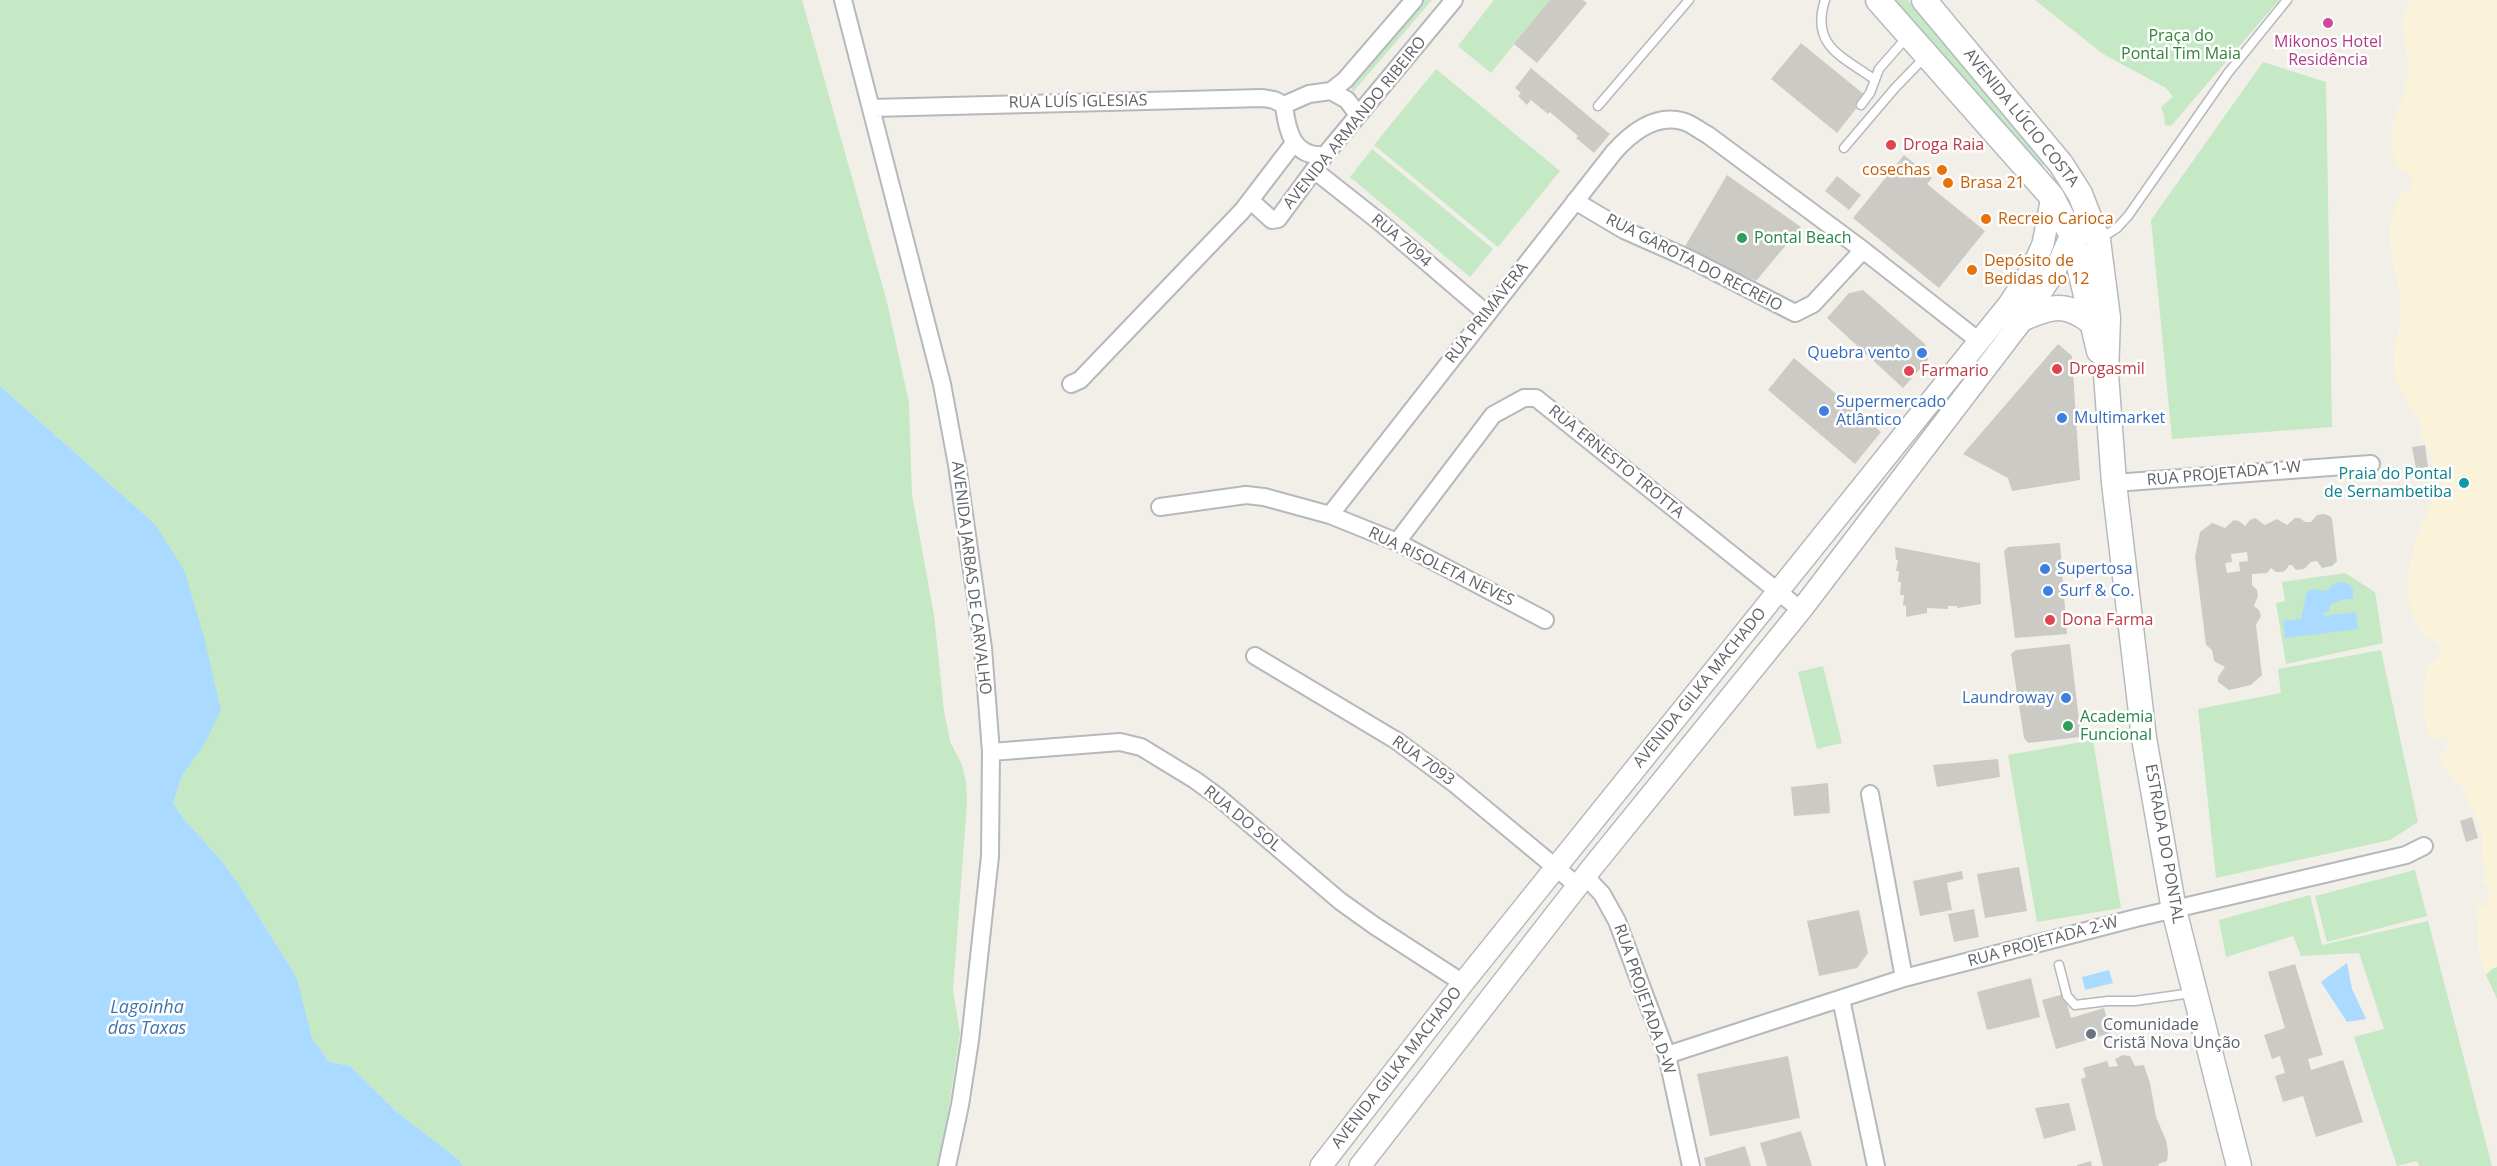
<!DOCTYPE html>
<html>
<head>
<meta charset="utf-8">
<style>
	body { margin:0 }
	canvas { display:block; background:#f1efe8 }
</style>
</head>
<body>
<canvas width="2497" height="1166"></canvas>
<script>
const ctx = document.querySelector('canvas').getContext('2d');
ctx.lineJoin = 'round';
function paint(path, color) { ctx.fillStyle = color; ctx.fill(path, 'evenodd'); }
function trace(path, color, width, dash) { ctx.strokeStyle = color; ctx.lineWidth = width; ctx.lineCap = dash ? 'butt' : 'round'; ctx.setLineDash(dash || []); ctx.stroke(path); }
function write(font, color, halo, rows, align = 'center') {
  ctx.font = font + ' "Open Sans",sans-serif'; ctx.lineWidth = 5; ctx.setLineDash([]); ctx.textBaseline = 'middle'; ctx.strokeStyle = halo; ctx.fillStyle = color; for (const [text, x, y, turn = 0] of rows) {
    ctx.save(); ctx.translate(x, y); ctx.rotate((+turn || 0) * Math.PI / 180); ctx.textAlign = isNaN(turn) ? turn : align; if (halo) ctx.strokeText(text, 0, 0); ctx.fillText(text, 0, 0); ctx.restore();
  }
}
paint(new Path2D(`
	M0,0h802l85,302 22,101 3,92 22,120 10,96 6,30 12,24 4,17 1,21 -14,187 7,44 -20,132h-477l-4,-6 -62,-48 -47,-46 -21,-4 -17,-24 -15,-60 -59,-95 -17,-23 -38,-42 -10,-15 9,-27 22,-31 -49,-221 -155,-138z
	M1417,0h15l-79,92 -5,-10z
	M1494,0h56l-59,73 -33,-27z
	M1892,0h16l137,165 -8,1z
	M2035,0h244l-108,126 -6,-1 -1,-10 -3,-8 12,-10 -7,-9 -63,-34z
	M2263,62l63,20 6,345 -160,12 -21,-219z
	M1436,69l124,102 -62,76 -124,-102z
	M1372,149l121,100 -23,28 -120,-100z
	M2345,573l30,19 8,51 -97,21 -10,-61 9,-2 -3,-19z
	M2381,650l37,172 -28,18 -174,38 -18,-169 83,-16 -3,-24z
	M1823,666l19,77 -25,6 -19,-77z
	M2093,740l28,168 -84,14 -29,-167z
	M2415,870l12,46 -100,26 -12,-46z
	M2310,895l12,50 106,-24 64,245h-73l-2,-5 -20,5 -43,-129 30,-8 -25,-76 -58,3 -8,-20 -67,21 -7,-37z
	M2494,967h3v32l-11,-24z`), '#c5e8c5');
paint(new Path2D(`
	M2410,0h87v967l-6,2 -5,6 -8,-28 -1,-37 1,-6 10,3 1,-21 -7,-1 6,-21 -6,-2c3,-25 -1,-44 -18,-64l4,-4 -21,-23 -9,-16 8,-3 2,-13 -5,-3 -12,4c-10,-26 -8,-49 -4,-75 10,-6 14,-9 12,-21 -5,-4 -12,-5 -15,-9 -34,-46 -7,-99 13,-144l-6,-2 1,-31 -12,-27 4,-4c-13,-17 -25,-35 -30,-57 -3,-19 6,-36 7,-55 0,-49 -24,-72 -1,-121h3l8,-4c2,-9 3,-13 -4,-19l-7,1c-4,-10 -9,-21 -9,-31 -1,-22 14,-41 17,-63 3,-28 -14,-52 2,-78z`), '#fbf3d9');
paint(new Path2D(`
	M0,386l155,138 29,46 20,67 17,73 -17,35 -22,31 -9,27 10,15 38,42 17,23 59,95 15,60 17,24 21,4 47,46 62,48 4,6h-463z
	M2341,582l6,1 6,6v10h-10l-13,6 -1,6 -5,1v4l32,-4 2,17 -73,9 -2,-17 18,-2 6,-27 6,-3c10,2 13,5 20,-5z
	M2347,963l5,26 14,30 -19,3 -26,-40z
	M2109,970l4,13 -28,7 -3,-13z`), '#aadaff');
paint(new Path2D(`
	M1550,0h33l4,3 -50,60 -23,-19z
	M1801,43l65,53 -29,37 -66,-54z
	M1531,68l79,66 -16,19 -18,-15 2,-2 -28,-24 -2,2 -17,-14 -4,5 -9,-9 3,-3 -6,-5z
	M1904,155l28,23 -5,6 58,47 -46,57 -86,-70z
	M1727,175l74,52 -45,54 -72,-33z
	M1837,176l24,19 -12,15 -24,-19z
	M1863,290l62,54 3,16 -25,28 -76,-70 22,-25z
	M2058,344l14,12 8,124 -68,11 -4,-13 -45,-24z
	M1794,358l87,74 -26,32 -87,-74z
	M2425,445l3,22 -12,2 -4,-22z
	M2324,514l6,2 2,3 5,42 -5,5 -10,2 -5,-7 -6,1 -7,7 -8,1 -4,-5h-3l-3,5 -4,2h-6l-5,-4 -4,5 -15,1v11l5,5 1,6 -4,10 5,4 2,6 -5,9 6,50 -11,10 -22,5 -11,-8v-5l7,-10 -11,-6 -2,-11 -6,-5 -11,-88 5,-25 12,-9 13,5 9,-8 5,1 6,5 5,-6 5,-2 10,7 12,-6 10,6 8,-7h5l5,4h6l6,-7zM2247,552l1,9 -9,1 1,9 -13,2 -2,-10 7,-1 -1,-8z
	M2060,543l7,91 -52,4 -11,-87 4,-4z
	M1895,547l85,16 1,41 -24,4v-2h-9v3l-21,-1v5l-21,4v-12l-3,1 1,-11h-4l1,-13h-3l1,-11h-3l2,-11h-2z
	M2070,644l11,93 -53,6 -4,-5 -13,-84 5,-4z
	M1998,759l2,18 -63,10 -4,-22z
	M1828,783l2,30 -36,3 -3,-29z
	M2472,817l6,21 -12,4 -6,-21z
	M2019,867l8,44 -42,7 -8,-44z
	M1962,871l1,8 -16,4 5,27 -32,6 -7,-35z
	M1974,909l5,28 -25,5 -6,-28z
	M1859,910l9,43 -11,15 -38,8 -12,-55z
	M2295,964l28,91 -15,4 3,11 32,-10 20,62 -47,15 -13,-41 -20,6 -8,-26 10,-3 -5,-17 -8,3 -8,-24 21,-7 -17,-56z
	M2031,978l9,39 -53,13 -10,-38z
	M2064,994l7,24 33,-10 7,25 -55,16 -14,-49z
	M2123,1055l7,1 5,10 9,-1 6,18 6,34 10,23 2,12 -1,9 -9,3 1,2h-56l-22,-87 5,-2 -3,-9 24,-7 2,6 9,-1 -3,-7z
	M1788,1056l12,62 -90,18 -13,-62z
	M2069,1103l7,27 -32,9 -9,-31z
	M1801,1131l11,35h-45l-7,-23z
	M1745,1146l6,20h-45l-2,-8z
	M2091,1161l1,5h-15v-1z`), '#cccac5');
const service = new Path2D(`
	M1825,0c-15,46 18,57 49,79
	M1861,105l9,-12 9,-24 28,-32
	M1598,106l91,-106
	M1844,148l51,-60 30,-31
	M2101,238l16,-10 11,-12 100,-143 59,-73
	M2059,965l8,31 8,9 33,-4h27l57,-8`);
const minor = new Path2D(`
	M843,0l99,384 15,81 26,183 8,104 -1,104 -20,184 -10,65 -13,61
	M1331,91l16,9 11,15
	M1284,105l25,-11 22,-3 14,-11 69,-80
	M1284,105c3,26 9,53 41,50
	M872,108l391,-10 11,2 10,5
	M1314,170l67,53 105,90
	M1251,201l21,19 6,-1 47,-64 129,-155
	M1575,201l49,29 70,31 101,52 18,-9 50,-54
	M1071,384l9,-4 162,-169 52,-68
	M2114,483l257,-19
	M1160,507l86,-12 18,2 66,18 67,27 148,78
	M1330,515l284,-363c17,-19 41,-38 68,-31 9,2 18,10 26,14l155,115 116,91
	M1397,542l96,-127 31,-17h12l265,212
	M1255,656l142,85 58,43 123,102
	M991,752l129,-10 21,5 54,33 22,16 123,105 35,25 88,57
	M1870,794l34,184
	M1585,876l17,18 15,27 50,134 24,111
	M1841,999l35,167
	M1667,1055l237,-77 232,-60 270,-63 18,-9`);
const tertiary = new Path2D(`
	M1321,1166l142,-183 546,-679 23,-35 11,-25 9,-47
	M1360,1166l230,-296 211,-260 223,-292 31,-47 19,-43`);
const secondary = new Path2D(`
	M1878,0l174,197 20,39 27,115
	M1924,0l137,164 19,30 18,46 10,78 -2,56 8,109 30,255 30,172 65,256
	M2024,318c28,-12 42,-16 67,4`);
trace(service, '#b5b8bc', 11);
trace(minor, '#b5b8bc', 20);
trace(tertiary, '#b5b8bc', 24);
trace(secondary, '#b6babf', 27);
trace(service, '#fff', 8);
trace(minor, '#fff', 16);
trace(tertiary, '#fff', 21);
trace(secondary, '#fff', 24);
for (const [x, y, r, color] of [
	[2328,23,6,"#d1479c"],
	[1891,145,6,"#e0444e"],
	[1942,170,6,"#e8710a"],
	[1948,183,6,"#e8710a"],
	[1986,219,6,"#e8710a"],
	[1742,238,6,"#2e9e5b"],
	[1972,270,6,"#e8710a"],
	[1922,353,6,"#3f7fe0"],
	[2057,369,6,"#e0444e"],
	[1909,371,6,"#e0444e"],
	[1824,411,6,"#3f7fe0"],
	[2062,418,6,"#3f7fe0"],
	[2464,483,6,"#0f9aa8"],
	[2045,569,6,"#3f7fe0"],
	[2048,591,6,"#3f7fe0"],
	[2050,620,6,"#e0444e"],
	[2066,698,6,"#3f7fe0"],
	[2068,726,6,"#2e9e5b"],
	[2091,1034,6,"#6b7280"]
]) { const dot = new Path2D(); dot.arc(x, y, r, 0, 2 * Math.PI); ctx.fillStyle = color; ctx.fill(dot); trace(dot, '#fff', 2); }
write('16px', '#348238', '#fff', [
	["Praça do",2181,36],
	["Pontal Tim Maia",2181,54]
]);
write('16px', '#b23c85', '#fff', [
	["Mikonos Hotel",2328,42],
	["Residência",2328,60]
]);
write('16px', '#5f6368', '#fff', [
	["RUA LUÍS IGLESIAS",1078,102,-1],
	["AVENIDA LÚCIO COSTA",2021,118,51],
	["AVENIDA ARMANDO RIBEIRO",1355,123,-51],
	["RUA 7094",1401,241,40],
	["RUA GAROTA DO RECREIO",1694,263,27],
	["RUA PRIMAVERA",1487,313,-52],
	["RUA ERNESTO TROTTA",1616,462,39],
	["RUA PROJETADA 1-W",2224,474,-5],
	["RUA RISOLETA NEVES",1441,567,26],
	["AVENIDA JARBAS DE CARVALHO",971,578,83],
	["AVENIDA GILKA MACHADO",1700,688,-51],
	["RUA 7093",1423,761,36],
	["RUA DO SOL",1242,819,39],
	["ESTRADA DO PONTAL",2164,844,80],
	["RUA PROJETADA 2-W",2043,942,-15],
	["RUA PROJETADA D-W",1644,999,71],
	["AVENIDA GILKA MACHADO",1397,1068,-52]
]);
write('16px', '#be3a42', '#fff', [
	["Droga Raia",1903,145],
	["Drogasmil",2069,369],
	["Farmario",1921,371],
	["Dona Farma",2062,620]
], 'left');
write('16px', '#c56008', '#fff', [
	["cosechas",1930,170,"right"],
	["Brasa 21",1960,183],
	["Recreio Carioca",1998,219],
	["Depósito de",1984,261],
	["Bedidas do 12",1984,279]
], 'left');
write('16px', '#27864d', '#fff', [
	["Pontal Beach",1754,238],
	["Academia",2080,717],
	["Funcional",2080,735]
], 'left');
write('16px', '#366cbe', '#fff', [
	["Quebra vento",1910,353,"right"],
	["Supermercado",1836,402],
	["Atlântico",1836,420],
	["Multimarket",2074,418],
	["Supertosa",2057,569],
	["Surf & Co.",2060,591],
	["Laundroway",2054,698,"right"]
], 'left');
write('16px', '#0d838f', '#fff', [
	["Praia do Pontal",2452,474],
	["de Sernambetiba",2452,492]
], 'right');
write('16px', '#5b616d', '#fff', [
	["Comunidade",2103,1025],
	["Cristã Nova Unção",2103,1043]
], 'left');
write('italic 18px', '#4174aa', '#fff', [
	["Lagoinha",147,1008],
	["das Taxas",147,1029]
]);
</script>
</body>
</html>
